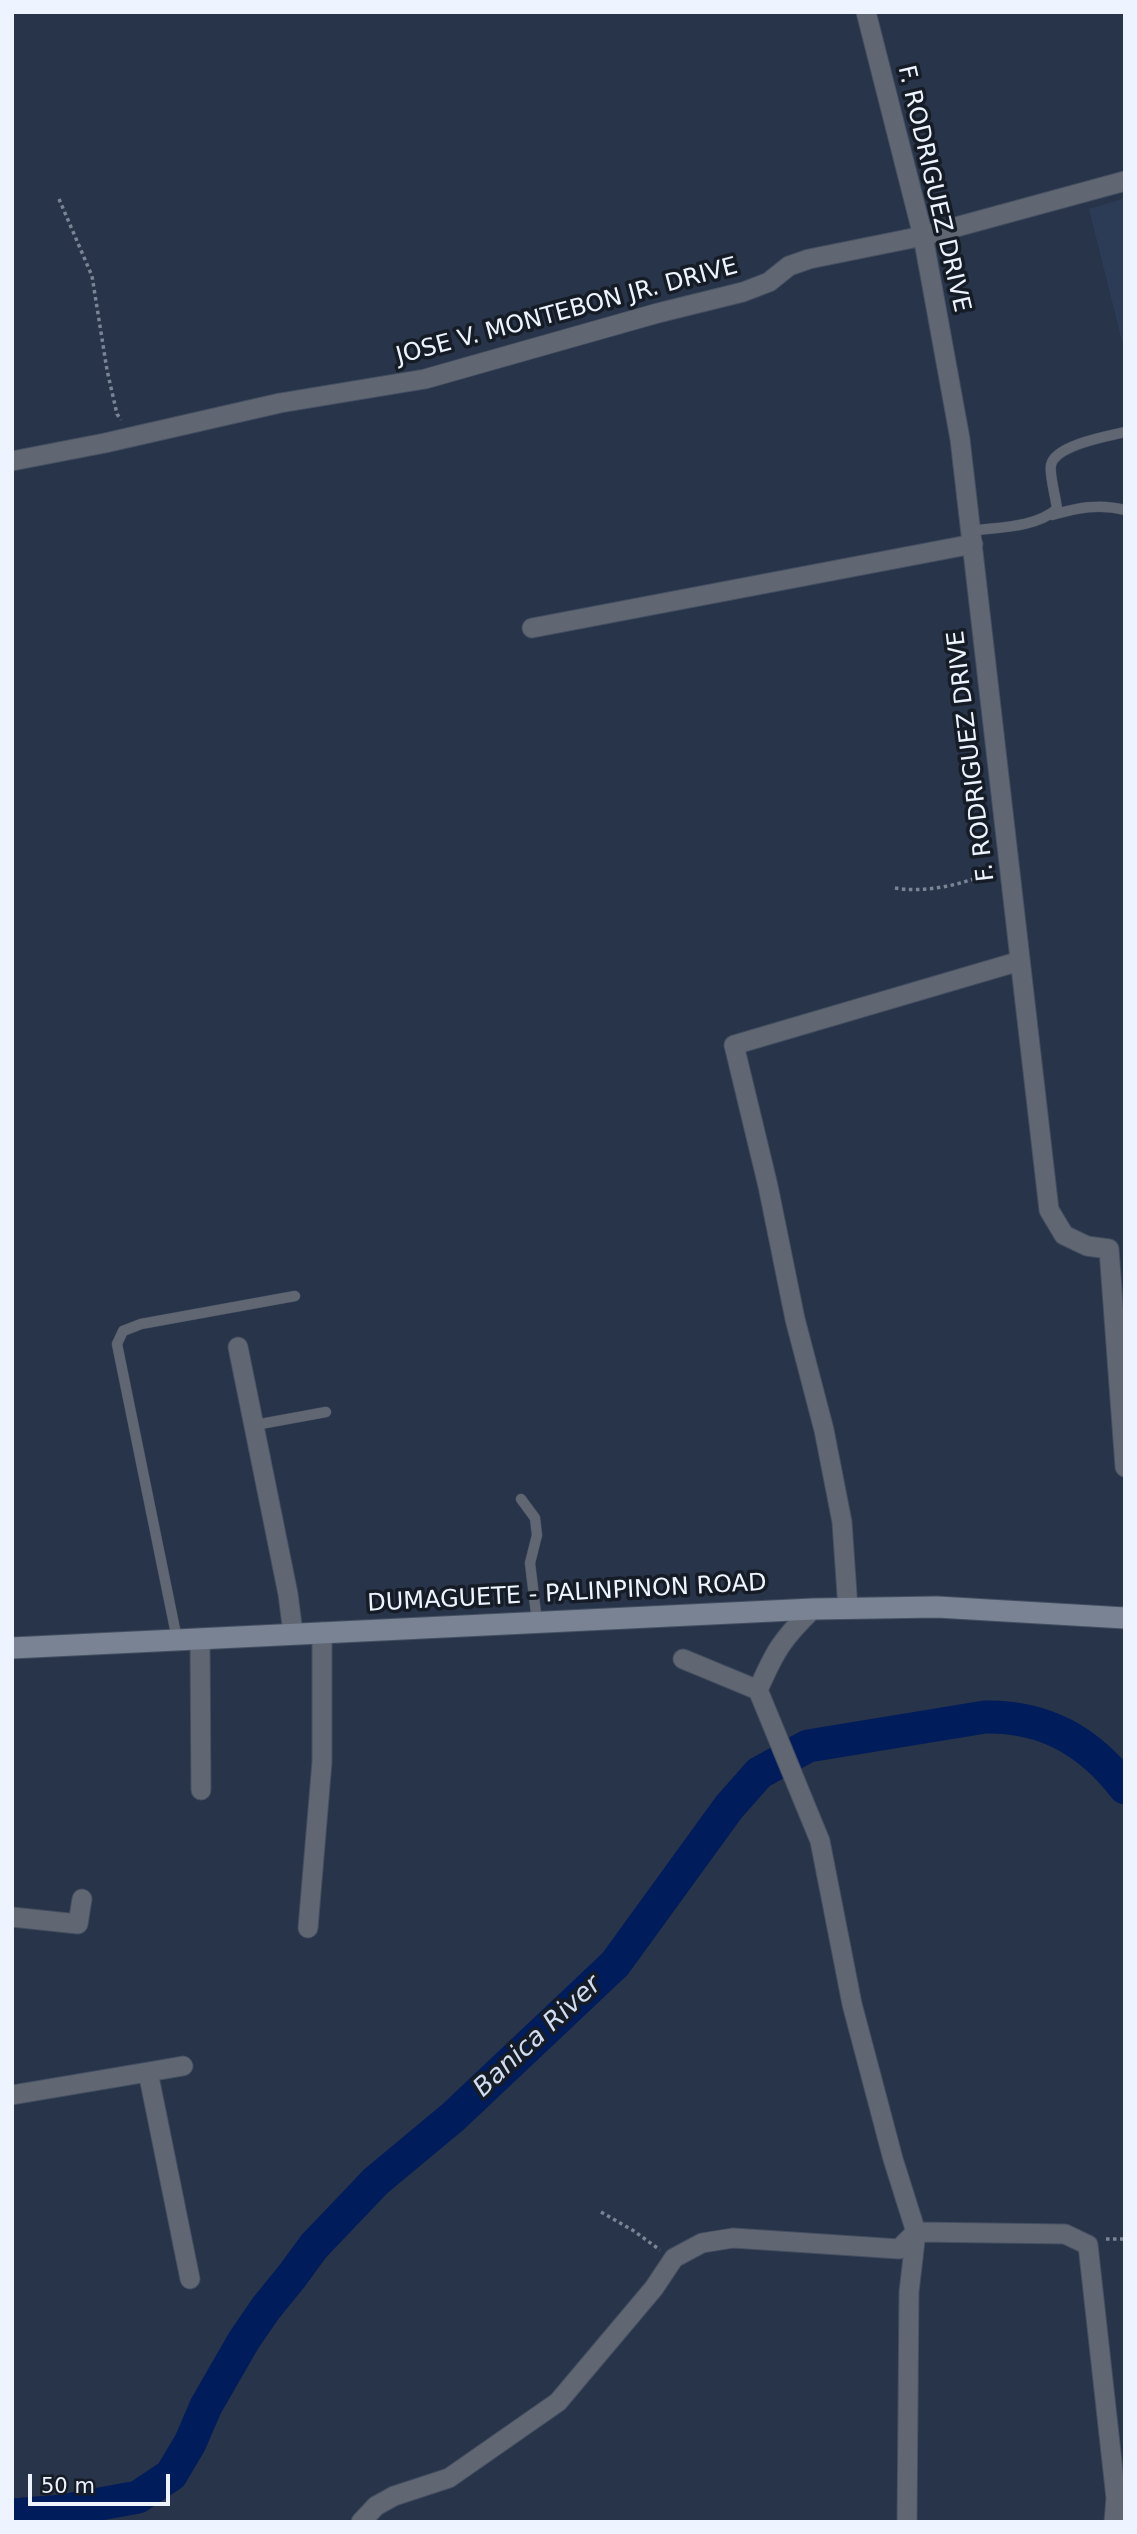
<!DOCTYPE html>
<html>
<head>
<meta charset="utf-8">
<style>
	body { margin:0 }
	#map { position:relative; width:1137px; height:2534px; overflow:hidden; background:#283449; font-family:"DejaVu Sans",sans-serif }
	canvas { display:block }
	.frame { position:absolute; inset:0; border:14px solid #edf4ff; pointer-events:none }
	.scale { position:absolute; left:28px; top:2474px; width:142px; height:32px; box-sizing:border-box; border:4px solid #edf4ff; border-top:0; padding-left:9px; font-size:21px; line-height:24px; white-space:nowrap; color:#edf4ff; -webkit-text-stroke:5px #161c26; paint-order:stroke }
</style>
</head>
<body>
<div id="map">
<canvas width="1137" height="2534"></canvas>
<div class="frame"></div>
<div class="scale">50 m</div>
</div>
<script>
const ctx = document.querySelector('canvas').getContext('2d');
ctx.lineJoin = 'round';
function paint(path, color) { ctx.fillStyle = color; ctx.fill(path, 'evenodd'); }
function trace(path, color, width, dash) { ctx.strokeStyle = color; ctx.lineWidth = width; ctx.lineCap = dash ? 'butt' : 'round'; ctx.setLineDash(dash || []); ctx.stroke(path); }
function write(font, color, halo, rows, align = 'center') {
  ctx.font = font + ' "DejaVu Sans",sans-serif'; ctx.lineWidth = 7; ctx.setLineDash([]); ctx.textBaseline = 'middle'; ctx.strokeStyle = halo; ctx.fillStyle = color; for (const [text, x, y, turn = 0] of rows) {
    ctx.save(); ctx.translate(x, y); ctx.rotate((+turn || 0) * Math.PI / 180); ctx.textAlign = isNaN(turn) ? turn : align; if (halo) ctx.strokeText(text, 0, 0); ctx.fillText(text, 0, 0); ctx.restore();
  }
}
paint(new Path2D(`
	M1125,198v155l-36,-144z`), '#2c3c57');
trace(new Path2D(`
	M12,2515l50,-4 76,-14 33,-22 19,-32 16,-37 38,-66 22,-32 26,-32 22,-30 62,-65 77,-64 162,-153 114,-157 30,-34 49,-27 177,-29c60,-1 104,24 140,71`), '#001c5a', 33);
const lane = new Path2D(`
	M1052,515c25,-7 47,-12 73,-5
	M971,531c27,-4 64,-3 86,-22 -1,-11 -8,-35 -6,-44 4,-20 57,-29 74,-33
	M255,1425l71,-13
	M521,1499l14,19 2,17 -7,28 7,59
	M177,1639l-60,-295 6,-13 18,-7 154,-28`);
const street = new Path2D(`
	M866,12l57,224 37,203 89,771 15,25 23,11 22,3 16,218
	M12,461l93,-18 175,-40 145,-24 233,-66 85,-21 26,-10 20,-16 20,-7 114,-23 202,-55
	M532,628l441,-84
	M238,1347l50,247 5,39
	M848,1609l-6,-87 -18,-92 -29,-111 -27,-133 -34,-141 286,-84
	M200,1638l1,152
	M683,1659l75,31 62,151 32,163 41,155 23,73 -7,60 -2,230
	M758,1690c17,-39 24,-51 55,-81
	M12,1917l66,7 4,-25
	M308,1928l14,-166v-130
	M148,2072l35,-6
	M12,2095l136,-23 42,207
	M361,2522l15,-16 18,-10 55,-18 109,-76 96,-114 20,-30 28,-15 31,-5 166,11 17,-17 149,2 23,11 28,253 -2,24`);
const secondary = new Path2D(`
	M12,1648l801,-39 124,-2 188,11`);
trace(lane, '#444f62', 11);
trace(street, '#444f62', 21);
trace(secondary, '#444f62', 23);
trace(new Path2D(`
	M59,199l33,77 15,94 10,44 4,6
	M895,888c30,5 68,-3 96,-16
	M601,2212l33,19 26,19
	M1106,2239h19`), '#7a8495', 3.5, [3.5, 3.5]);
trace(lane, '#616772', 10);
trace(street, '#616772', 19);
trace(secondary, '#798394', 21);
write('24px', '#edf4ff', '#161c26', [
	["F. RODRIGUEZ DRIVE",933,189,77],
	["JOSE V. MONTEBON JR. DRIVE",567,312,-15],
	["F. RODRIGUEZ DRIVE",972,756,-97],
	["DUMAGUETE - PALINPINON ROAD",567,1594,-3]
]);
write('italic 26px', '#d0dcef', '#161c26', [
	["Banica River",538,2037,-43]
]);
</script>
</body>
</html>
